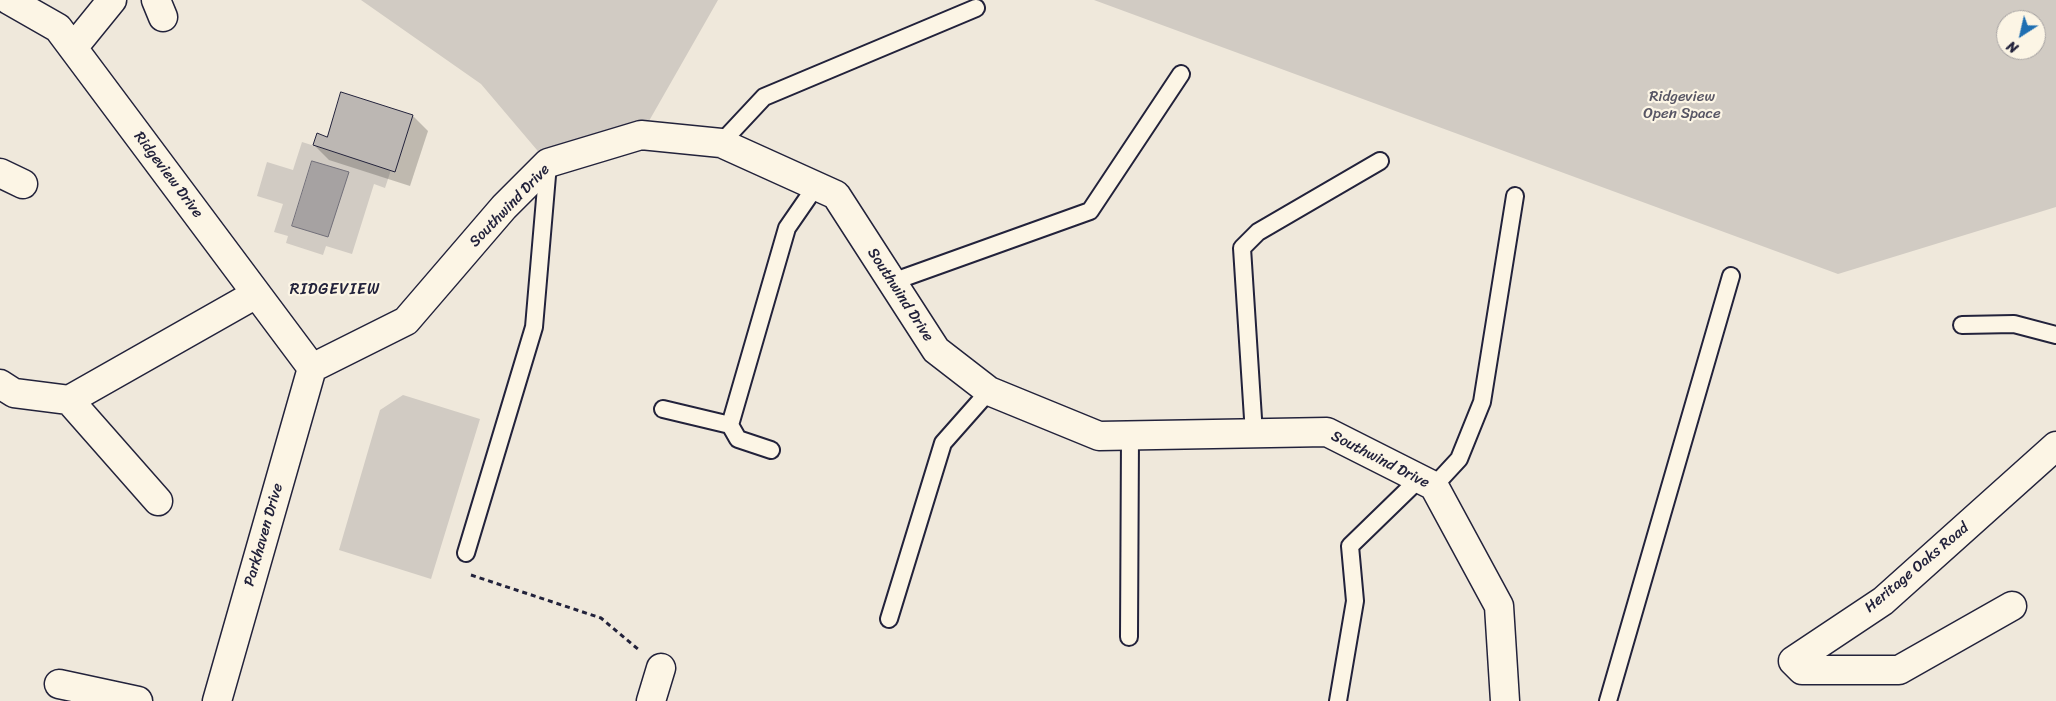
<!DOCTYPE html>
<html>
<head>
<meta charset="utf-8">
<style>
	body { margin:0 }
	#map { position:relative; width:2056px; height:701px; overflow:hidden; background:#efe8db; font-family:Sriracha,sans-serif }
	canvas { display:block }
	.north { position:absolute; left:1996px; top:10px; width:50px; height:50px; box-sizing:border-box; background:#fcf5e5; border:1px solid #a5a1a1; border-radius:50%; rotate:215deg; font-size:14px; font-weight:700; line-height:20px; text-align:center; color:#22223b }
	.north::after { content:''; display:block; margin:auto; width:18px; height:22px; background:#1f6fb2; clip-path:polygon(50% 0,100% 100%,50% 72%,0 100%) }
</style>
</head>
<body>
<div id="map">
<canvas width="2056" height="701"></canvas>
<div class="north">N</div>
</div>
<script>
const ctx = document.querySelector('canvas').getContext('2d');
ctx.lineJoin = 'round';
function paint(path, color) { ctx.fillStyle = color; ctx.fill(path, 'evenodd'); }
function trace(path, color, width, dash) { ctx.strokeStyle = color; ctx.lineWidth = width; ctx.lineCap = dash ? 'butt' : 'round'; ctx.setLineDash(dash || []); ctx.stroke(path); }
function write(font, color, halo, rows, align = 'center') {
  ctx.font = font + ' Sriracha,sans-serif'; ctx.lineWidth = 4.5; ctx.setLineDash([]); ctx.textBaseline = 'middle'; ctx.strokeStyle = halo; ctx.fillStyle = color; for (const [text, x, y, turn = 0] of rows) {
    ctx.save(); ctx.translate(x, y); ctx.rotate((+turn || 0) * Math.PI / 180); ctx.textAlign = isNaN(turn) ? turn : align; if (halo) ctx.strokeText(text, 0, 0); ctx.fillText(text, 0, 0); ctx.restore();
  }
}
paint(new Path2D(`
	M361,0h357l-77,135 -93,28 -67,-79z
	M1094,0h962v207l-218,67zM2006,20h30v30h-30z
	M302,142l89,28 -6,18 -11,-4 -22,70 -26,-8 -3,9 -37,-12 2,-7 -14,-4 9,-28 -26,-8 10,-34 26,8z
	M403,395l77,24 -49,160 -92,-29 41,-140z`), '#d1cbc3');
const water = new Path2D(`
	M312,161l37,11 -21,65 -36,-11z`);
paint(water, '#a6a2a2');
trace(water, '#716f79', 1);
paint(new Path2D(`
	M413,116l15,15 -18,55 -81,-26 -15,-15 14,-7z`), '#0003');
const building = new Path2D(`
	M341,92l72,23 -18,57 -82,-27 4,-12 10,4z`);
paint(building, '#bcb7b3');
trace(building, '#22223b', 1);
const lane = new Path2D(`
	M721,143l43,-46 212,-89
	M892,282l198,-71 91,-137
	M1962,325l52,-1 42,11
	M663,409l67,16 8,14 33,11
	M730,425l57,-197 29,-42
	M1254,434l-12,-186 16,-16 122,-71
	M1434,486l25,-27 23,-57 33,-206
	M466,553l68,-226 14,-163
	M889,619l54,-176 46,-52
	M1129,637l1,-201
	M1338,701l17,-100 -5,-55 69,-67
	M1608,701l123,-425`);
const street = new Path2D(`
	M9,0l49,28 254,340
	M156,0l7,17
	M73,48l39,-48
	M0,173l23,11
	M312,368l94,-47 98,-114 44,-44 93,-28 80,8 115,52 100,155 53,41 110,45 228,-4 107,54 65,120 6,95
	M0,384l14,9 55,7 89,101
	M69,400l187,-106
	M2012,606l-113,64h-97l-9,-9 90,-60 173,-155
	M59,684l79,17
	M217,701l95,-333
	M651,701l10,-33`);
trace(lane, '#22223b', 20);
trace(street, '#22223b', 31);
trace(new Path2D(`
	M471,575l130,43 38,32`), '#22223b', 3, [5, 4]);
trace(lane, '#fcf5e5', 16);
trace(street, '#fcf5e5', 28);
write('15px', '#575564', '#fcf5e5', [
	["Ridgeview",1682,97],
	["Open Space",1682,114]
]);
write('15px', '#22223b', '#fcf5e5', [
	["Ridgeview Drive",168,175,53],
	["Southwind Drive",510,206,-46],
	["Southwind Drive",900,295,57],
	["Southwind Drive",1380,460,27],
	["Parkhaven Drive",264,535,-74],
	["Heritage Oaks Road",1917,568,-40]
]);
ctx.letterSpacing = '1px';
write('16px', '#22223b', '#fcf5e5', [
	["RIDGEVIEW",335,290]
]);
ctx.letterSpacing = '0px';
</script>
</body>
</html>
